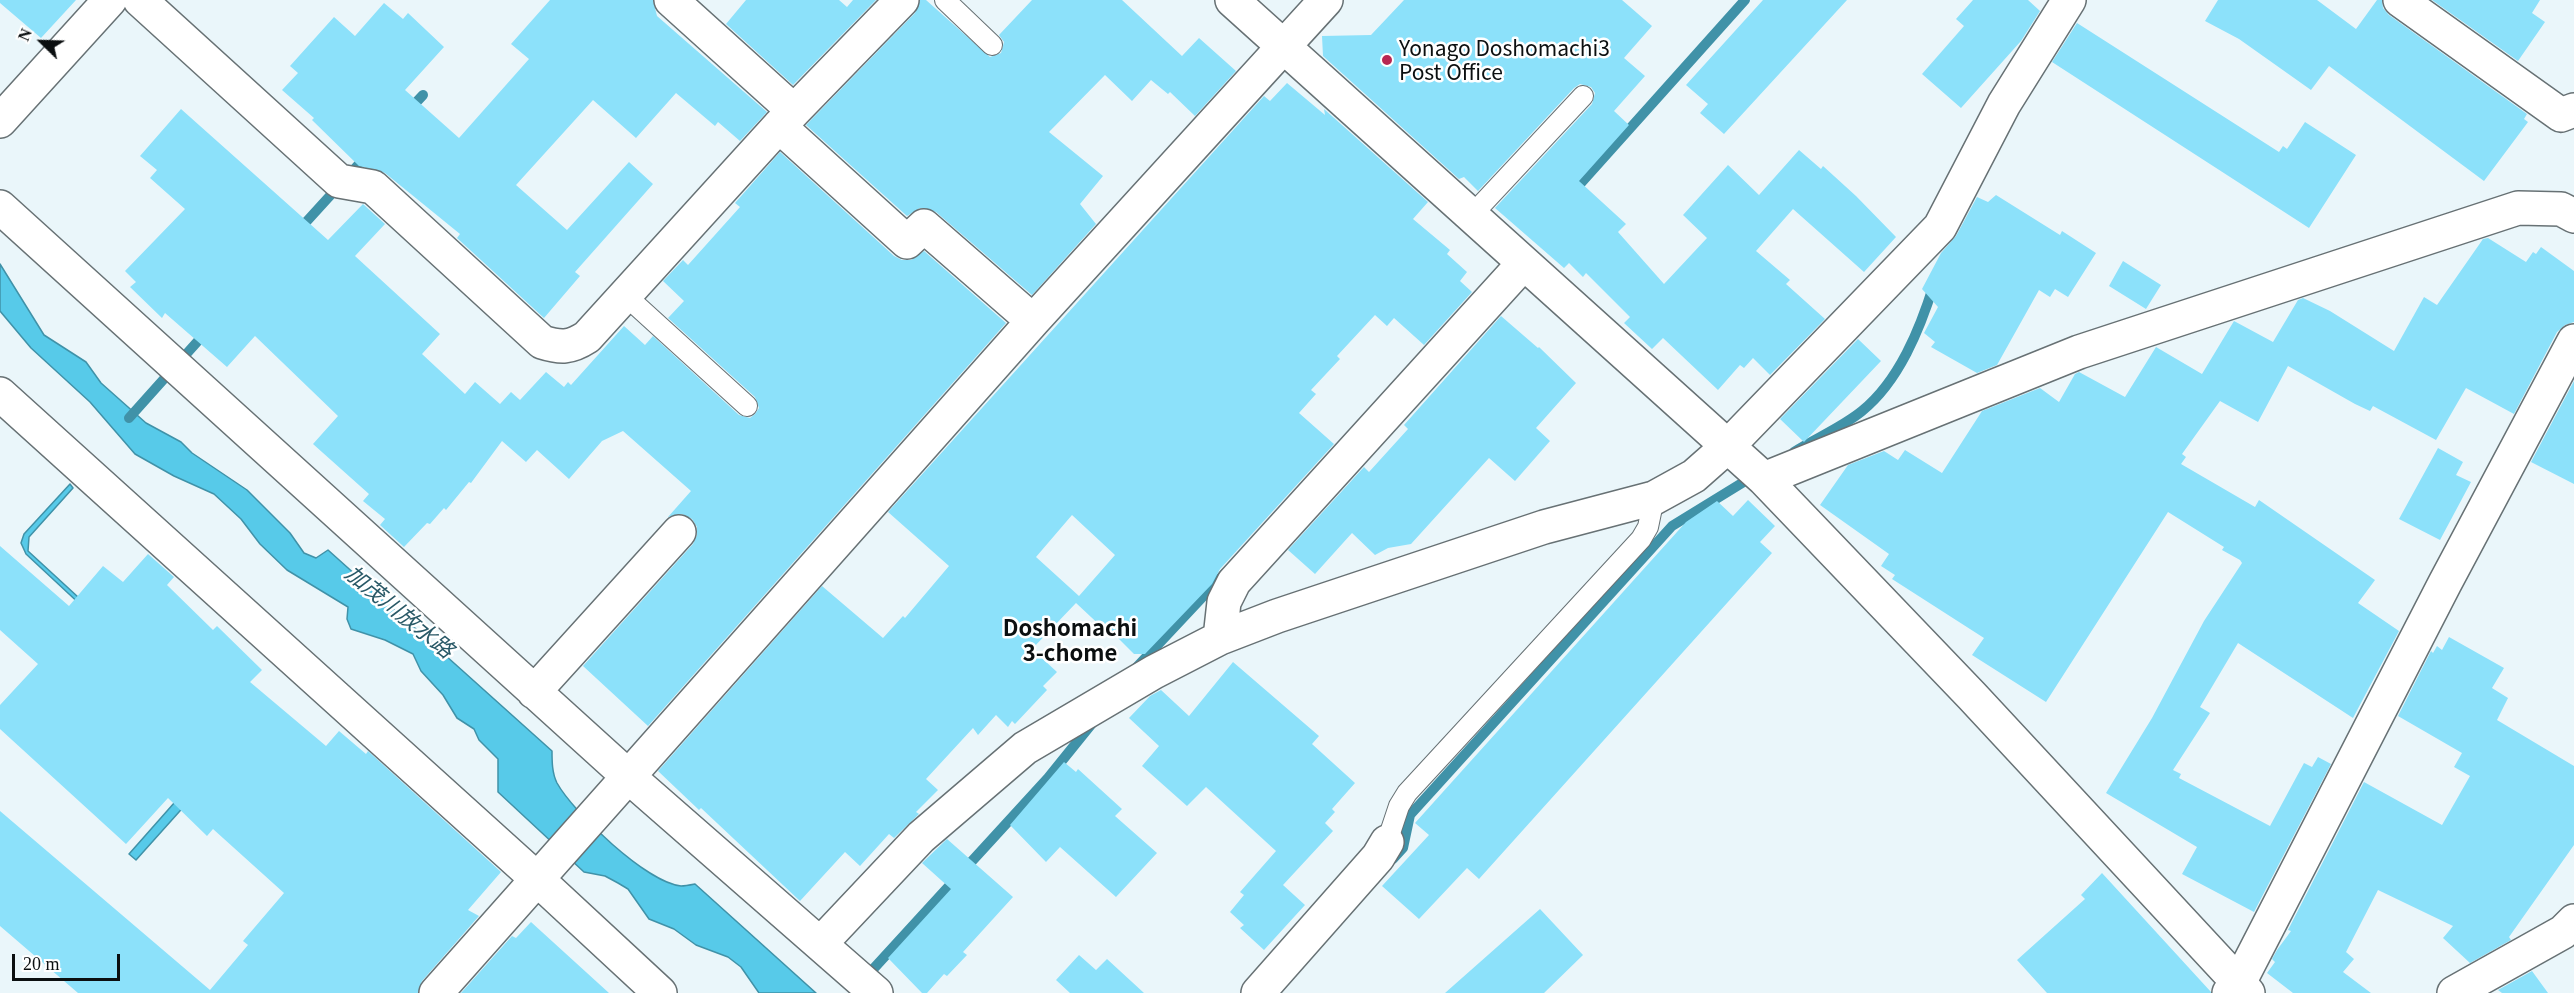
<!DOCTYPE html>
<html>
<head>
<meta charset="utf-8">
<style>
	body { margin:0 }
	#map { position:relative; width:2574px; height:993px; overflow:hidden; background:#eaf6fa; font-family:Georgia,serif }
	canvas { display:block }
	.north { position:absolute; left:12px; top:12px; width:60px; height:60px; -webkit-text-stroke:4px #fff; paint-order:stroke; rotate:293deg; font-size:16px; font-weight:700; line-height:24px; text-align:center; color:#0b0f10 }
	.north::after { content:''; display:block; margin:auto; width:21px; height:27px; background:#0b0f10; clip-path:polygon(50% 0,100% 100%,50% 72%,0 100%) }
	.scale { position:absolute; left:12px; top:954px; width:108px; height:27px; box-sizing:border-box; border:3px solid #0b0f10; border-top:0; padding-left:8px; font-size:18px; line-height:21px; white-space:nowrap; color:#0b0f10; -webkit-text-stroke:4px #fff; paint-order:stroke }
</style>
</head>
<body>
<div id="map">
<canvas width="2574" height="993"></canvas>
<div class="north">N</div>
<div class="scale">20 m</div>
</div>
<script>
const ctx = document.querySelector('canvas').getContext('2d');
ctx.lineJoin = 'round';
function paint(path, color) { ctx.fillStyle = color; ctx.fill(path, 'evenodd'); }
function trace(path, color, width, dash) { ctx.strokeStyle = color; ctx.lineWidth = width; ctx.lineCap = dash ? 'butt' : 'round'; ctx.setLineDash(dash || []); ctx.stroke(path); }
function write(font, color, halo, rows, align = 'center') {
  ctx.font = font + ' Georgia,"Noto Sans JP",serif'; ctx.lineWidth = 5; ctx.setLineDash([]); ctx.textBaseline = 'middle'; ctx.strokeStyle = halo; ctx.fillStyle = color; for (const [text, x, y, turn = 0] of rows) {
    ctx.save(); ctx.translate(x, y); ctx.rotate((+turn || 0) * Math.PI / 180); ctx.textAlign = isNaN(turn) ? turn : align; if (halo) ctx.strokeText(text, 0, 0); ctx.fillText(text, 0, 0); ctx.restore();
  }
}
const water = new Path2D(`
	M0,264l44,71 42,27 15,21 45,40 35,19 11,11 55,37 43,43 14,20 12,5 12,-8 224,201c0,10 0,22 5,32 16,29 90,100 124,103 4,0 9,-1 14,-2l121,109h-57l-18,-26 -13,-10 -32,-12 -22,-16 -25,-10 -21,-30 -10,-6 -13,-7 -21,-4 -86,-80v-33l-19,-19 -5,-11 -17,-11 -14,-23 -22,-24 -8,-17 -28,-14 -34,-11 -4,-10 1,-12 -61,-37 -27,-26 -19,-25 -27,-25 -40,-18 -39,-22 -45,-52 -59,-54 -31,-37z
	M70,484l3,4 -44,49 -1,14 211,194 -103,115 -7,-6 99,-112 -202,-188 -5,-11 3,-9z`);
paint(water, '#57cae9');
trace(water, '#4092a8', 1.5);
trace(new Path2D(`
	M409,110l14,-15
	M1573,192l172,-192
	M297,232l71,-78
	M129,418l77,-86
	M1794,452c22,-14 47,-24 68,-41 37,-30 58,-82 72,-127
	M1135,669l90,-96
	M1393,859l10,-11 7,-33 262,-289 83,-51
	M865,978l183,-200 46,-57`), '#4092a8', 10);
paint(new Path2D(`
	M0,0h76l-35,38 -41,-35z
	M550,0h103l4,16 110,96 -27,29 -22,-19 -3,4 -39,-33 -40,45 -43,-38 -77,85 51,45 62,-68 24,22 -78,88 5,4 -36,42 -87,-80 3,-4 -75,-61 -26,-7 -47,-46 2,-2 -32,-28 16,-17 -8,-7 44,-49 21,19 29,-33 19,16 5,-6 36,34 -39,43 54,48 70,-79 -18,-15z
	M746,0h93l8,7 6,-7h23l-83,85 -67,-61z
	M920,0h6l64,57 11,-4 3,-11 -5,-7 33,-35h90l60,56 17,-18 37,33 -41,45 -25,-24 -2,2 -17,-14 -19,21 -27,-26 -56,57 54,44 -23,28 16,20 -64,71 -96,-83 -16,-4 -13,8 -101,-91 109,-112z
	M1404,0h218l30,26 -28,32 21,18 -31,35 15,14 -50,56 47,43 -8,8 46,52 43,-46 -24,-23 45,-50 31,30 40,-45 22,19 2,-3 33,30 40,41 -32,35 -71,-63 -37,42 34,29 -4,4 39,35 -55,56 -17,-17 -9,10 -4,-3 -22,25 -55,-52 -11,11 -28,-26 6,-6 -44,-44 -3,4 -14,-14 -5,5 -69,-60 97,-104 3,-11 -4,-6 -11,-3 -6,4 -96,103 -14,-14 -5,2 -136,-123 -1,-20 49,-1z
	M1763,0h84l-123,134 -24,-21 8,-9 -22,-19z
	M1973,0h55l12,11 -19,30 -60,67 -39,-34 42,-48 -8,-7z
	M2218,0h99l39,29 21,-29h5l1,8 6,7 138,99 -3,5 4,3 -44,59 -155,-115 -18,24 -72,-51 -34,-18z
	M2432,0h108l-8,13 13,9 -27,39z
	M2077,23l202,129 4,-6 4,3 18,-27 51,33 -47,73 -257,-166z
	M1287,83l38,32 -1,-6 104,93 -15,17 37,31 -3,4 20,18 -7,9 12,11 -48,53 -30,-27 -7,8 -12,-11 -38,41 3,3 -29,31 5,4 -17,19 35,31 -114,125 -8,15 -67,70h-11l-25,-25 -3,2 -30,-28 -44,46 25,23 -14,14 4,4 -32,34 -3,-3 -4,6 -12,-12 -18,20 -5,-7 -47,51 12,11 -22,22 3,2 -25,24 -5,-4 -29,32 -15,-14 -45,49 -99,-93 -2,2 -41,-39 164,-185 61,52 20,-22 2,2 44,-52 -61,-54 376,-416 6,5zM1072,515l43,40 -36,41 -43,-39z
	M181,109l147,131 35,-36 22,20 -30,32 85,78 -18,20 43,40 10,-12 25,22 11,-12 9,8 26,-28 18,15 4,-5 3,3 53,-59 21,19 8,-9 86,79 11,3 5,-4 4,-6 -4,-11 -87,-79 16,-17 -21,-20 20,-21 5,5 52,-58 -5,-4 45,-51 114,104 8,4h9l13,-9 82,72 -358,403 -65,-60 110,-122 4,-9v-8l-5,-8 -10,-5 -14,3 23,-26 -68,-60 -21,10 -33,38 -32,-29 -11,12 -24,-21 -31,42 -2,-1 -23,28 -2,-2 -14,16 -3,-1 -23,24 -24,-22 5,-6 -22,-18 6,-7 -56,-50 25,-28 -83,-80 -28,31 -62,-54 -3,5 -32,-31 6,-5 -11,-11 60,-62 -35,-31 7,-8 -17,-14z
	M1996,195l64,40 2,-4 34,22 -28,44 -13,-8 -5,8 -11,-7 -42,75 -20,8 -46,-26 4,-5 -11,-9 14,-26 -16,-18 19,-36 15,-17 21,-39 11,5z
	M2488,238l38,24 7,-10 3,2 5,-7 33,24v51l-9,3 -8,7 -43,82 -48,-26 -30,52 -63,-34 -3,5 -15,-7 -67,-38 -30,56 -38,-21 -38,53 4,3 -5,7 74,43 4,-7 116,80 -17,23 41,28 -46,87 -115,-75 -38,64 10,6 -37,57 8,4 -2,4 91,48 34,-63 8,4 6,-10 13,7 -77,148 -72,-38 15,-27 -91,-54 46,-75 52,-97 38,-58 -2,-3 -18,-10 2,-3 -56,-35 -122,190 -74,-47 12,-17 -92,-59 3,-4 -14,-9 8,-12 -69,-49 28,-40 36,-14 14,9 7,-10 37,23 40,-62 58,-23 19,14 16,-28 4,-2 46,25 31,-50 46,27 32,-53 39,21 25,-42 5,-2 27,13 64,40 30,-54 13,8 46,-66z
	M2123,261l38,24 -15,24 -37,-23z
	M1501,316l37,32 1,-1 37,36 -40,45 14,13 -35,40 -26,-23 -78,86 -23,4 -13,7 -23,-22 -37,41 -27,-24 76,-83 5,5 39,-43 -4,-4z
	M1858,339l23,22 -77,81 -24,-23z
	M2574,381v103l-43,-22z
	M2438,448l25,14 -7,13 15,7 -31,58 -41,-21z
	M1748,500l27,26 -15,16 12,11 -293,326 -12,-11 -48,51 -37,-33 47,-51 -14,-12 271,-301 31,-21 16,15z
	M0,546l69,60 34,-40 20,16 25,-28 26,23 -7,8 46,45 4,-4 45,44 -12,12 76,64 13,-15 27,23 2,-3 133,121 -33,38 11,6 -57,65 -4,12h-340l-78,-67v-115l210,179 38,-45 -5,-4 41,-48 -71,-64 -6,7 -39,-38 -42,46 -126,-115v-24l38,-41 -38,-34z
	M2449,637l55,31 -12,20 16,10 -11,22 77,46v79l-65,92 2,3 -41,23 -27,-25 10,-12 -75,-36 -32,62 8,7 -11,13 28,21h-78l-26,-20 8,-11 -3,-3 5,-9 14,-19 -3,-1 76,-148 78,43 28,-49 -16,-9 8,-14 -64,-37 33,-65 2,2 4,-7 5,4z
	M1233,662l86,74 -7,8 43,39 -23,26 3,3 -10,11 8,8 -50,54 22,20 -41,45 -24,-22 4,-3 -14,-13 14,-17 -4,-3 36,-41 -70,-64 -19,19 -45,-40 17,-20 -30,-28 21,-22 11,-6 28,26z
	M1064,762l12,10 2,-3 44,40 -7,7 42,37 -41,44 -56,-50 -14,15 -36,-37z
	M947,839l66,58 -50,55 4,3 -20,21 -3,-2 -17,19h-5l-34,-35 63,-69 -29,-26z
	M2102,873l109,119v1h-164l-30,-33 68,-61 -4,-4z
	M1540,909l43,46 -39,38h-99z
	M531,922l78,71h-148l51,-57 4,2z
	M1079,955l17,15 11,-11 37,34h-74l-14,-13z
	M2532,971l16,22h-46l-4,-3z`), '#8ce1fa');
const service = new Path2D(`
	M945,0l47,45
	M1470,217l113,-121
	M625,295l122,111
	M1387,842l12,-36 8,-13 234,-254 7,-12 6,-29`);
const minor = new Path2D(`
	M140,0l199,181 34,6 169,155c19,6 28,6 45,-5l192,-211
	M671,0l123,111 108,-111
	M1232,0l532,479 208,217 276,297
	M2400,0l161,115 13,-5
	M794,111l-15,15 128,116 17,-16 109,95
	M0,121l110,-121
	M0,207l630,571 246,215
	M0,394l537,485 123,114
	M1764,479l315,-127 439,-144 43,1 13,7
	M1220,638l4,-36 10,-20 289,-318
	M534,692l145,-160
	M821,943l100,-106 104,-89 129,-76 66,-34 57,-22 267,-89 110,-29 40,-22 34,-30 212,-219 64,-123 65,-104
	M436,993l597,-672 293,-321
	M1258,993l120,-136 9,-15
	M2229,993l10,-10 206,-400 129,-242
	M2454,993l109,-61 11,-11`);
trace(service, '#677174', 22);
trace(minor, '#677174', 36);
trace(service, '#fff', 20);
trace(minor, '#fff', 33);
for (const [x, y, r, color] of [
	[1387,60,6,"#b72753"]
]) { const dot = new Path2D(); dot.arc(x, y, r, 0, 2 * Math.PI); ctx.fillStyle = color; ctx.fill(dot); trace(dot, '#fff', 2); }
write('21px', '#0b0f10', '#fff', [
	["Yonago Doshomachi3",1399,48],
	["Post Office",1399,72]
], 'left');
write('italic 22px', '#295967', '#fff', [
	["加茂川放水路",400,611,39]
]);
write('bold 22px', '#0b0f10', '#fff', [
	["Doshomachi",1070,628],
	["3-chome",1070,653]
]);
</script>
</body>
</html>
